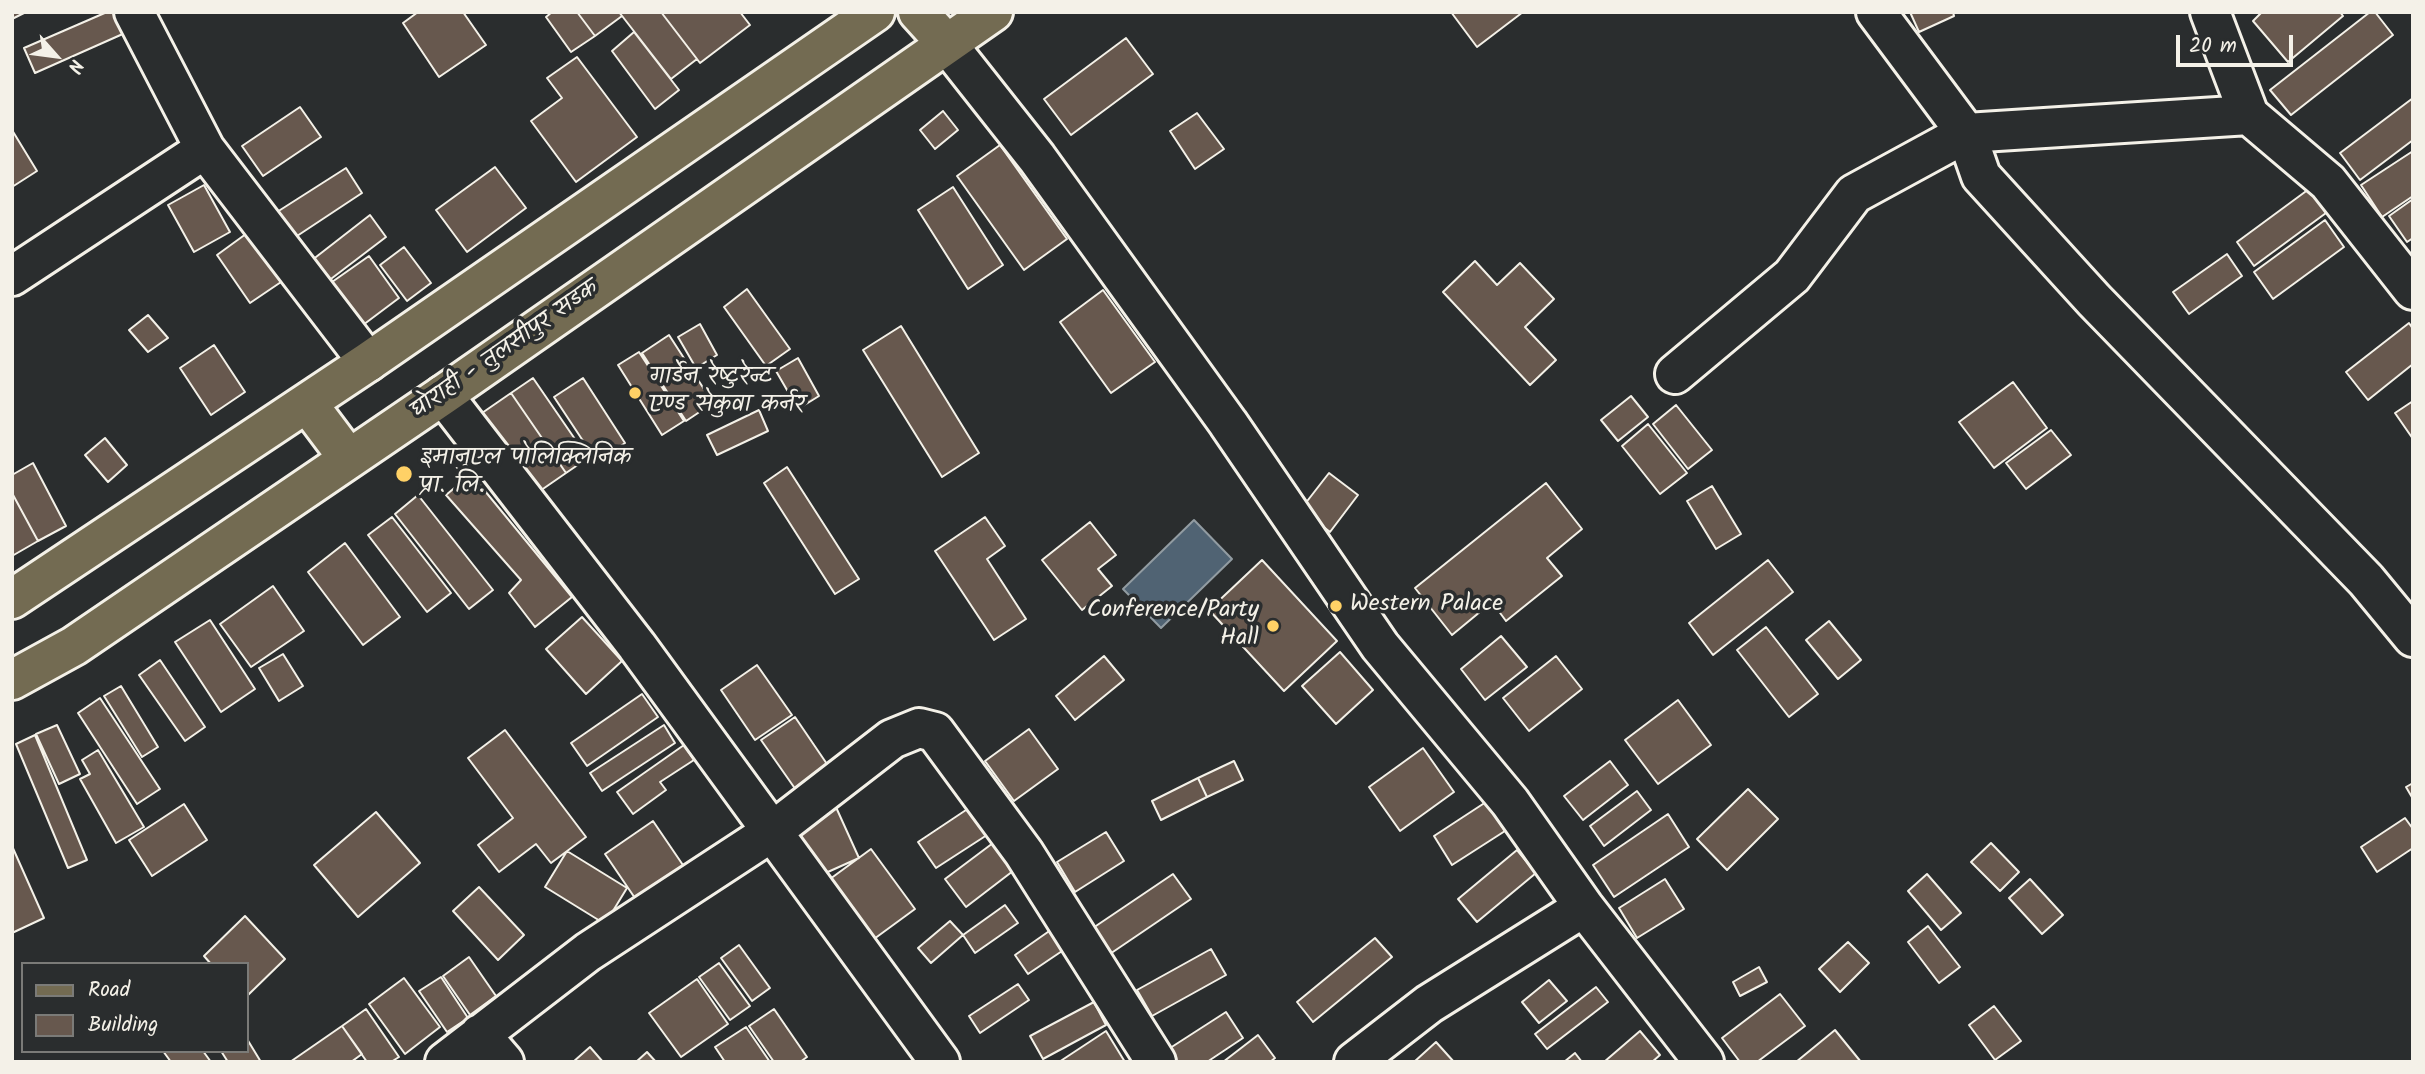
<!DOCTYPE html>
<html>
<head>
<meta charset="utf-8">
<style>
	body { margin:0 }
	#map { position:relative; width:2425px; height:1074px; overflow:hidden; background:#2a2d2e; font-family:Kalam,sans-serif }
	canvas { display:block }
	.frame { position:absolute; inset:0; border:14px solid #f4f1e8; pointer-events:none }
	.legend { position:absolute; left:21px; top:962px; width:228px; height:91px; box-sizing:border-box; background:#2a2d2e; border:2px solid #7b7b78; margin:0; padding:9px 12px; list-style:none; font-size:21px; color:#f4f1e8 }
	.legend li { display:flex; align-items:center; gap:14px; height:35px }
	.legend b { width:35px; border:2px solid #7b7b78 }
	.north { position:absolute; left:21px; top:21px; width:70px; height:70px; -webkit-text-stroke:5px #2a2d2e; paint-order:stroke; rotate:118deg; font-size:19px; font-weight:700; line-height:28px; text-align:center; color:#f4f1e8 }
	.north::after { content:''; display:block; margin:auto; width:24px; height:32px; background:#f4f1e8; clip-path:polygon(50% 0,100% 100%,50% 72%,0 100%) }
	.scale { position:absolute; left:2176px; top:35px; width:117px; height:32px; box-sizing:border-box; border:4px solid #f4f1e8; border-top:0; padding-left:9px; font-size:21px; line-height:24px; white-space:nowrap; color:#f4f1e8; -webkit-text-stroke:5px #2a2d2e; paint-order:stroke }
</style>
</head>
<body>
<div id="map">
<canvas width="2425" height="1074"></canvas>
<div class="frame"></div>
<ul class="legend">
<li><b style="height:9px;background:#736b52"></b>Road</li>
<li><b style="height:19px;background:#67584e"></b>Building</li>
</ul>
<div class="north">N</div>
<div class="scale">20 m</div>
</div>
<script>
const ctx = document.querySelector('canvas').getContext('2d');
ctx.lineJoin = 'round';
function paint(path, color) { ctx.fillStyle = color; ctx.fill(path, 'evenodd'); }
function trace(path, color, width, dash) { ctx.strokeStyle = color; ctx.lineWidth = width; ctx.lineCap = dash ? 'butt' : 'round'; ctx.setLineDash(dash || []); ctx.stroke(path); }
function write(font, color, halo, rows, align = 'center') {
  ctx.font = font + ' Kalam,"Playpen Sans Deva",sans-serif'; ctx.lineWidth = 7; ctx.setLineDash([]); ctx.textBaseline = 'middle'; ctx.strokeStyle = halo; ctx.fillStyle = color; for (const [text, x, y, turn = 0] of rows) {
    ctx.save(); ctx.translate(x, y); ctx.rotate((+turn || 0) * Math.PI / 180); ctx.textAlign = isNaN(turn) ? turn : align; if (halo) ctx.strokeText(text, 0, 0); ctx.fillText(text, 0, 0); ctx.restore();
  }
}
const water = new Path2D(`
	M1194,520l38,39 -71,69 -38,-39z`);
paint(water, '#506373');
trace(water, '#929ca2', 2);
const building = new Path2D(`
	M12,12h14l-14,7z
	M107,12h8l10,21 -90,40 -11,-25z
	M418,12h45l23,33 -47,32 -36,-54z
	M552,12h25l18,24 -24,16 -25,-35z
	M577,12h42l3,4 -27,20z
	M619,12h42l36,47 -26,20z
	M661,12h79l10,13 -50,38z
	M1451,12h72l-46,35z
	M1910,12h43l1,4 -35,16z
	M2262,12h78l3,4 -55,46 -35,-41z
	M2370,12h5l18,23 -102,80 -21,-25z
	M634,32l45,58 -24,19 -43,-58z
	M1126,38l27,36 -82,61 -27,-36z
	M577,57l60,80 -61,45 -45,-61 31,-23 -15,-20z
	M2413,98v42l-53,40 -20,-27z
	M300,107l21,30 -58,39 -21,-30z
	M943,111l15,19 -23,19 -15,-19z
	M1197,113l27,36 -29,20 -25,-38z
	M12,130l25,41 -25,16z
	M1000,145l67,94 -43,31 -67,-94z
	M2413,151v45l-31,21 -21,-32z
	M495,167l31,41 -59,44 -31,-42z
	M346,168l16,25 -68,45 -17,-26z
	M204,185l26,47 -36,20 -26,-47z
	M953,187l50,78 -35,24 -50,-79z
	M2309,189l17,24 -72,53 -17,-24z
	M2413,199v39l-6,4 -18,-26z
	M370,215l16,22 -63,48 -16,-21z
	M2325,220l19,27 -71,52 -19,-27z
	M250,231l34,49 -34,23 -33,-48z
	M404,247l27,36 -24,18 -27,-36z
	M2227,254l15,22 -53,38 -16,-22z
	M369,256l30,42 -36,27 -31,-43z
	M1475,261l22,24 23,-22 34,36 -29,28 31,33 -26,25 -87,-93z
	M747,289l43,60 -24,17 -42,-59z
	M1103,290l52,72 -44,31 -51,-71z
	M148,315l20,23 -20,14 -19,-22z
	M2409,323l4,6v35l-45,36 -22,-28z
	M700,324l17,31 -21,13 -18,-31z
	M901,326l78,127 -37,24 -79,-127z
	M669,335l44,68 -27,18 -44,-68z
	M214,345l31,47 -34,23 -31,-47z
	M639,352l45,69 -22,14 -44,-70z
	M798,358l21,38 -21,13 -22,-38z
	M533,378l55,80 -22,15 -55,-80z
	M583,378l42,65 -28,19 -43,-65z
	M2013,382l34,46 -53,40 -35,-46z
	M511,393l55,80 -29,20 -55,-80z
	M1631,396l17,21 -30,24 -17,-21z
	M2413,401v38l-18,-26z
	M1676,405l36,45 -24,19 -35,-45z
	M759,410l9,21 -51,24 -10,-20z
	M1648,424l39,49 -27,21 -38,-48z
	M2051,430l20,25 -45,34 -20,-26z
	M105,438l22,27 -19,17 -23,-27z
	M33,463l33,63 -28,15 -26,-48v-18z
	M787,467l72,112 -24,15 -71,-111z
	M1329,473l29,22 -28,37 -29,-23z
	M471,474l101,123 -37,30 -26,-34 12,-13 -75,-85z
	M1546,483l36,46 -35,29 15,18 -56,45 -14,-19 -40,33 -37,-47z
	M1712,486l29,48 -25,15 -29,-48z
	M12,493l26,48 -26,15z
	M418,495l75,95 -24,19 -74,-95z
	M392,517l59,76 -24,19 -59,-77z
	M985,517l20,29 -18,13 39,60 -32,21 -59,-89z
	M1090,522l26,33 -18,14 14,17 -30,24 -40,-50z
	M345,543l55,74 -37,28 -55,-73z
	M1262,560l75,81 -53,50 -75,-81z
	M1768,560l25,32 -80,63 -24,-32z
	M273,586l31,45 -53,36 -31,-43z
	M582,617l40,44 -36,33 -40,-45z
	M210,620l45,69 -34,23 -46,-70z
	M1829,621l32,39 -23,19 -32,-39z
	M1766,627l52,67 -29,23 -52,-67z
	M1501,636l26,31 -42,33 -24,-31z
	M1340,652l33,38 -37,34 -34,-38z
	M283,654l20,32 -24,15 -20,-33z
	M1104,656l20,24 -49,40 -19,-24z
	M1556,656l26,33 -53,42 -26,-33z
	M160,660l45,67 -20,14 -46,-66z
	M757,665l35,50 -37,25 -34,-50z
	M121,686l37,61 -16,10 -38,-61z
	M642,694l16,23 -71,49 -16,-23z
	M100,698l60,91 -23,15 -59,-91z
	M1678,700l33,45 -53,39 -33,-44z
	M795,717l34,50 -33,23 -35,-50z
	M57,725l23,49 -21,10 -23,-50z
	M664,725l11,18 -73,48 -12,-18z
	M1029,729l29,40 -44,32 -29,-40z
	M505,730l81,107 -35,26 -15,-19 -37,28 -21,-27 35,-27 -45,-60z
	M35,735l52,125 -19,8 -52,-124z
	M684,745l10,15 -34,22 6,8 -33,24 -16,-22z
	M1423,748l31,44 -54,39 -31,-44z
	M98,750l46,77 -28,16 -36,-64 10,-5 -8,-14z
	M1234,761l9,19 -36,17 -9,-19z
	M1610,761l18,24 -45,35 -19,-24z
	M1198,778l9,19 -46,23 -9,-19z
	M2413,783v16l-7,-12z
	M1748,789l30,30 -51,51 -30,-31z
	M1637,791l14,19 -47,36 -14,-20z
	M1486,802l19,29 -53,34 -18,-29z
	M184,804l23,36 -55,36 -23,-36z
	M835,805l24,53 -49,22 -24,-53z
	M969,808l18,27 -51,33 -18,-26z
	M376,812l44,51 -62,54 -44,-52z
	M1668,814l21,33 -75,50 -21,-32z
	M2405,818l8,11v19l-36,24 -16,-25z
	M653,821l34,50 -48,33 -34,-50z
	M1106,832l18,29 -49,31 -18,-30z
	M993,843l20,28 -47,36 -21,-28z
	M1991,843l28,29 -19,19 -29,-29z
	M12,846l32,72 -32,15z
	M871,849l44,60 -41,30 -44,-60z
	M1517,850l19,23 -59,49 -19,-23z
	M567,851l60,37 -22,36 -60,-37z
	M1173,874l18,25 -87,59 -17,-26z
	M1927,874l34,39 -20,17 -33,-39z
	M1665,879l19,30 -47,29 -18,-30z
	M2030,879l33,36 -21,19 -33,-36z
	M479,887l45,48 -26,25 -45,-49z
	M1005,905l13,18 -43,30 -12,-18z
	M245,916l40,43 -38,37v-32h-36l-7,-8z
	M950,921l13,14 -32,28 -13,-15z
	M1928,926l32,41 -21,16 -31,-41z
	M1055,927l13,20 -40,27 -13,-19z
	M1375,938l17,19 -79,65 -16,-20z
	M1848,942l21,21 -29,29 -21,-23z
	M739,945l31,43 -18,13 -31,-43z
	M1211,949l15,26 -74,41 -15,-26z
	M469,957l27,39 -26,19 -27,-39z
	M719,963l31,43 -20,14 -31,-43z
	M1759,967l8,15 -27,14 -7,-14z
	M441,977l27,41 -21,14 -28,-41z
	M404,978l36,49 -35,27 -36,-50z
	M697,979l31,45 -47,33 -32,-44z
	M1549,980l18,21 -28,22 -17,-21z
	M1018,984l11,16 -49,33 -11,-17z
	M1596,987l12,15 -61,47 -12,-15z
	M1780,994l25,32 -48,36h-17l-18,-24z
	M1094,1002l12,23 -63,34 -13,-23z
	M1994,1006l27,35 -26,19 -26,-35z
	M366,1009l33,48 -8,5h-24l-25,-36z
	M774,1009l33,48 -7,5h-26l-25,-36z
	M1226,1012l17,26 -36,24h-33l-7,-12z
	M342,1026l20,28 -11,8h-61z
	M746,1027l24,35h-45l-10,-15z
	M1835,1030l26,32h-65z
	M1106,1031l19,31h-66z
	M1640,1031l20,24 -8,7h-48z
	M1258,1035l17,23 -5,4h-47z
	M247,1039l14,23h-33l-7,-11h26z
	M1436,1042l18,20h-40z
	M590,1047l13,15h-30z
	M163,1051h40l8,11h-40z
	M647,1052l9,10h-20z
	M1575,1053l7,9h-18z`);
paint(building, '#67584e');
trace(building, '#f4f1e8', 2);
const minor = new Path2D(`
	M134,12l71,137 163,213
	M1876,12l90,121 283,-18 79,67 85,108
	M2210,12l39,103
	M947,44l90,114 191,265 152,223 130,156 74,105 120,155
	M12,276l193,-127
	M1675,374l117,-98 62,-82 112,-61 15,43 113,124 272,280 47,57
	M443,395l194,251 303,416
	M480,1034l24,28
	M445,1062l143,-110 185,-121 119,-92 27,-11 16,4 89,121 132,209
	M1354,1062l75,-58 155,-97`);
const major = new Path2D(`
	M918,12l29,32
	M307,403l42,56
	M12,599l356,-237 507,-350
	M12,680l62,-34 369,-251 550,-383`);
trace(minor, '#f4f1e8', 44);
trace(major, '#f4f1e8', 44);
trace(minor, '#2a2d2e', 38);
trace(major, '#736b52', 38);
for (const [x, y, r, color] of [
	[635,393,7,"#ffd166"],
	[404,474,9,"#ffd166"],
	[1336,606,7,"#ffd166"],
	[1273,626,7,"#ffd166"]
]) { const dot = new Path2D(); dot.arc(x, y, r, 0, 2 * Math.PI); ctx.fillStyle = color; ctx.fill(dot); trace(dot, '#2a2d2e', 2.5); }
write('24px', '#f4f1e8', '#2a2d2e', [
	["घोराही - तुलसीपुर सडक",506,351,-35]
]);
write('24px', '#f4f1e8', '#2a2d2e', [
	["गार्डेन रेष्टुरेन्ट",649,379],
	["एण्ड सेकुवा कर्नर",649,407],
	["इमानुएल पोलिक्लिनिक",420,460],
	["प्रा. लि.",420,488],
	["Western Palace",1350,606],
	["Conference/Party",1259,612,"right"],
	["Hall",1259,640,"right"]
], 'left');
</script>
</body>
</html>
